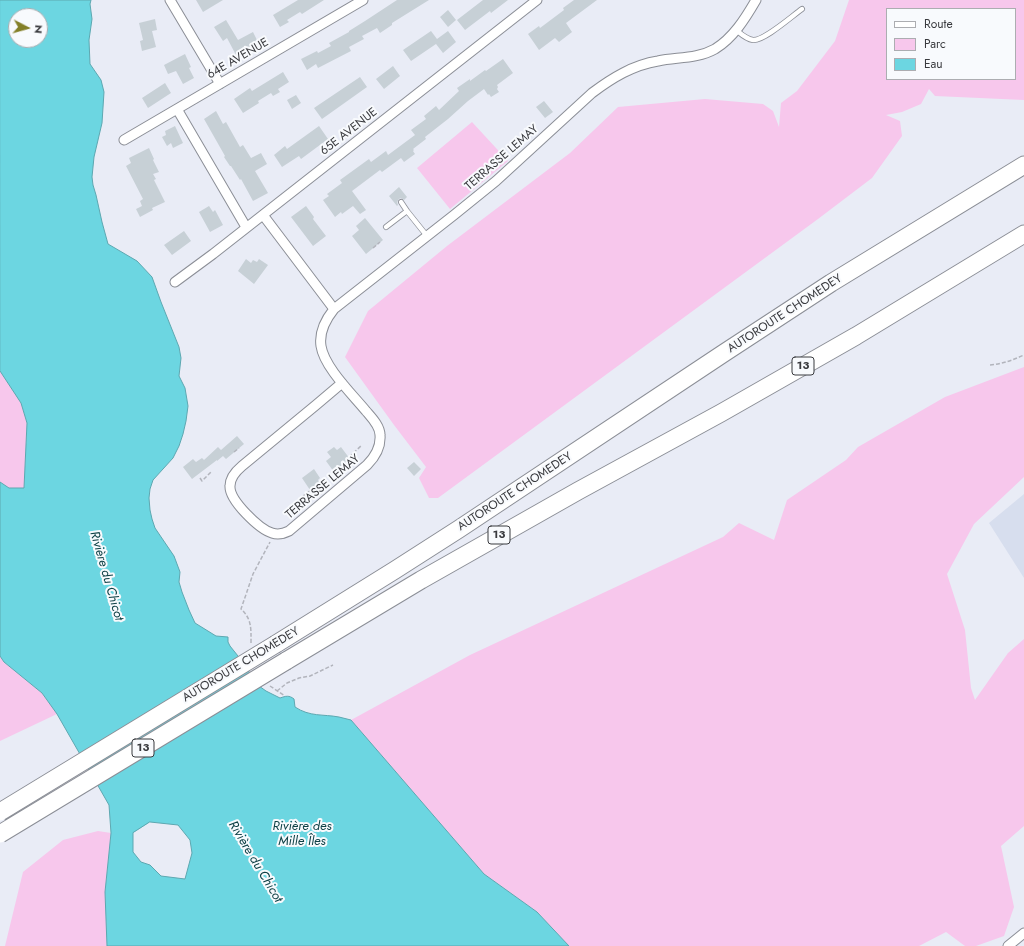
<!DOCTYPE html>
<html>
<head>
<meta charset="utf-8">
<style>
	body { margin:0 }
	#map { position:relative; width:1024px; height:946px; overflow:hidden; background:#e9ecf6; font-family:Jost,sans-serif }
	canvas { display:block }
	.legend { position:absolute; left:886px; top:8px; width:130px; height:72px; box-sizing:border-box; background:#f8fafd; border:1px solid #acadb1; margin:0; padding:5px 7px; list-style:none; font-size:12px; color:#393a3e }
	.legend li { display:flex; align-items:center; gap:8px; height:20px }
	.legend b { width:20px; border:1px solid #acadb1 }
	.north { position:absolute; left:8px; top:8px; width:40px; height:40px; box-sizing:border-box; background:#f8fafd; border:1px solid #acadb1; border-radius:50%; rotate:96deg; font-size:11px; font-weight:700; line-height:16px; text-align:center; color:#393a3e }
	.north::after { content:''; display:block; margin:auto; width:14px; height:18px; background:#837f27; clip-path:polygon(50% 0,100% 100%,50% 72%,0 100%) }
</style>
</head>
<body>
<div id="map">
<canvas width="1024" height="946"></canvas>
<ul class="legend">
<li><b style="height:5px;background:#fff"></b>Route</li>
<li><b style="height:11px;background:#f7c7ec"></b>Parc</li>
<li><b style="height:11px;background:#6cd6e1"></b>Eau</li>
</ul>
<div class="north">N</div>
</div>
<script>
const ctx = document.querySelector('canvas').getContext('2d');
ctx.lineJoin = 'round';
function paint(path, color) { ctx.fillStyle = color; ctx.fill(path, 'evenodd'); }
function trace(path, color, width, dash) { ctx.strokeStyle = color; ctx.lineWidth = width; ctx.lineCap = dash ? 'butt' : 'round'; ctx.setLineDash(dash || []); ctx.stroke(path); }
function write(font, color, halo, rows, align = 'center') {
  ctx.font = font + ' Jost,sans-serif'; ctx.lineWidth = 4; ctx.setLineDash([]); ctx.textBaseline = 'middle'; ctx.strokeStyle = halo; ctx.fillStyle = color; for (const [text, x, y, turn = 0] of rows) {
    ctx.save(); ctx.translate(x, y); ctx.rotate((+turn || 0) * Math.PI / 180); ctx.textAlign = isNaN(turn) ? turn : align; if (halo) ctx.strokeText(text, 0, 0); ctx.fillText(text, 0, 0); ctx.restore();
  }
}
paint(new Path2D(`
	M1024,494v84l-35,-55z`), '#d7deee');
paint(new Path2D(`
	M849,0h175v100l-89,-4 -6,-7 -8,15 -19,8 -16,3 14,6 2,15 -30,42 -54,41 -380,279h-9l-10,-20 7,-11 -32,-42 -49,-68 23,-46 79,-65 123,-93 48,-46 87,-8 58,5 10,7 6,16 2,-24 16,-12 38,-50zM887,9h128v70h-128z
	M472,122l36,39 -58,48 -33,-41z
	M1024,367v110l-50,47 -27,50 18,56 6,58 4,12 33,-47 16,-14v187l-23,20 13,61 -10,29 -28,10h-11l-19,-14 -27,14h-350l-32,-34 -53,-38 -133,-154 119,-65 253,-118 16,-14 35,17 13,-40 59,-40 12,-13 87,-50z
	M0,371l21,32 6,20 -3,66 -15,-1 -9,-6z
	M0,656l4,6 38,31 15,21 -57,27z
	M98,831l13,2 -6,59 2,54h-102l18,-74 40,-32z`), '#f7c7ec');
const water = new Path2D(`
	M0,0h91l-1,4 2,15 -3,21 1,24 11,16 3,12 -2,31 -8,34 -2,20 1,8 3,10 6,27 6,22 29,17 15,16 9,25 18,45 2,11 -2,18 6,12 3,18 -2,15 -3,13 -4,12 -6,12 -20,22 -3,9 -1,9 1,12 2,9 3,9 19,28 6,16 -1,10 3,10 7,18 6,13 21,13 12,1v5l2,4 8,10 21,30 7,5 14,7c6,-2 9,-3 14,1l1,8c15,10 28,7 44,10 4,1 8,2 12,3l133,154 53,38 32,34h-462l-2,-54 6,-59 -2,-28 -52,-91 -15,-21 -38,-31 -4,-6v-174l9,6h15l3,-65 -6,-20 -21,-32zM16,16h24v24h-24zM150,822l28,3 12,15 2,13 -7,26 -24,-3 -11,-11 -9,-3 -8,-10v-19z`);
paint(water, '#6cd6e1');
trace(water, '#5da7b0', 1);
paint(new Path2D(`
	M196,0h27l-20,12z
	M298,0h26l-22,14 -2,-2 -13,8 2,2 -9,5 -7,-12z
	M397,0h32l-37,23v2l-12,8 -3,-5 -15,8 2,3 -15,8 2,4 -33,17 -2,-4 -9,6 -6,-11 16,-8 1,2 13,-7 -2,-3 20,-11v-1l16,-10z
	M483,0h25l-17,13 -1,-2 -25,19 -8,-10z
	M574,0h23l-31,23 6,9 -13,10 -4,-4 -16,12 -11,-16 11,-8 1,2 24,-18 -1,-2z
	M448,10l8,10 -8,7 -8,-10z
	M155,19l2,11 -5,1 4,16 -14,4 -2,-10 3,-1 -4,-17z
	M226,20l12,20 15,-8 5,10 -22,13 -9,-17 -4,3 -9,-14z
	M431,31l6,8 11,-8 8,11 -13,11 -7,-9 -25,17 -8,-11z
	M185,54l6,13 -2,1 5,10 -11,6 -7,-13 -8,3 -4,-9z
	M503,59l10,14 -16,12 1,2 -1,2 2,3 -8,5 -2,-3 -1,1 -4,-6 -16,12 -20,18 -23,18 1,2 -13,10 1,1 -1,1 2,3 -11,8 -3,-4 -19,14 -2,-2 -28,21 14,19 -6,4 -7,-8 -11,8 -1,-2 -6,5 -12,-17 6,-4 -2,-2 15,-11 -2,-3 29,-21 2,3 15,-11 2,4 27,-20 -4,-5 15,-11 -2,-3 12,-10 3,4 20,-19 -2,-3 13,-9v2l15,-11 1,1z
	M393,66l7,10 -16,13 -8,-10z
	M283,72l6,10 -11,7 2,3 -7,4 -2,-3 -13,8 1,2 -16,10 -9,-14 16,-11 2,3z
	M360,77l7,10 -45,32 -8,-11z
	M165,83l6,10 -23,15 -6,-10z
	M296,95l5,8 -9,6 -5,-9z
	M544,101l9,11 -8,6 -9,-11z
	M216,111l7,13 3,-2 14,25 3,-2 8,13 10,-5 6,11 -12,7 13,22 -15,8 -12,-22 -1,1 -9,-14h-1l-6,-9 1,-1 -21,-37z
	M175,126l8,17 -10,5 -2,-5 -4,3 -5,-9 4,-2 -1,-4z
	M319,126l9,13 -27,20 -2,-3 -17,11 -8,-12 11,-9 2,3z
	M149,148l5,11 -1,1 6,12 -6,2 3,5 -2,1 11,22 -13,6 1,2 -13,7 -4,-8 6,-3 -2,-5 3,-2 -17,-33 5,-3 -2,-5z
	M399,187l8,10 -3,3 -3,-2 -2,1 -2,3 1,3 -1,1 -8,-10z
	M209,206l4,6 2,-2 8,15 -13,7 -11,-20z
	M306,206l8,11 -1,2 13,17 -13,10 -22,-29z
	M365,218l18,22 -17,14 -14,-18 7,-6 -3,-4z
	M184,231l7,10 -19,14 -8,-10z
	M246,259l5,4 2,-3 4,2 2,-3 9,6 -14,19 -16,-13z
	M237,436l7,8 -18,15 -3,-3 -6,5v-1l-25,19 -9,-12 10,-8 3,3 6,-4 2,2 14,-13 3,3z
	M334,447l3,3 4,-3 9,12 -16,13 -8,-11 5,-4 -4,-5z
	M414,462l7,7 -7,7 -7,-8z
	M314,469l6,9 -2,2 2,3 -10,7 -8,-12z`), '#c7d0d6');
const service = new Path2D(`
	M736,30c5,4 10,9 17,10 11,1 39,-24 49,-31
	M401,202l6,9
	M386,227l21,-16 20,25`);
const minor = new Path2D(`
	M170,0l50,84
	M177,109l69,118
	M124,140l239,-140
	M263,215l71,94
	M175,282l38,-28 324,-254
	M342,383l-26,22 -74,61c-6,5 -12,12 -12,20 -1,14 29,43 42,47 6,2 11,1 17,-2l78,-66c8,-8 14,-18 13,-30 0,-9 -8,-17 -14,-24 -13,-16 -42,-44 -45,-65 -2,-13 5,-27 13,-37l120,-94 42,-34 96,-88c20,-15 41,-28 66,-32 19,-4 39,-2 57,-12 18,-11 30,-30 41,-49
	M1008,946l16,-13`);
const motorway = new Path2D(`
	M276,644l119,-74 64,-41 265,-176 107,-70 193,-118
	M286,661l135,-81 157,-89 143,-78 135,-77 168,-102`);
trace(service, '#8b8e96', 6);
trace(minor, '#8b8e96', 11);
trace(motorway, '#8b8e96', 19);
trace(new Path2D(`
	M373,248l7,-6
	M990,365c12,-1 23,-5 34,-10
	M234,452l5,-4
	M349,457l13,-12
	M200,478l2,3 9,-9
	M303,496l12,-9
	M251,643c0,-14 1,-24 -10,-34l12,-35 17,-32
	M270,686l15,10
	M277,691l10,-8 12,-5 11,-2 23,-11`), '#b2b4bc', 1.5, [4, 2]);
trace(service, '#fff', 4.5);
trace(minor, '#fff', 9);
trace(motorway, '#fff', 17);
const motorwayBridge = new Path2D(`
	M0,812l276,-168
	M0,834l286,-173`);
trace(motorwayBridge, '#8b8e96', 19, []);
trace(motorwayBridge, '#fff', 17);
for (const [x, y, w] of [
	[803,366,22],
	[499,535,22],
	[143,748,22]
]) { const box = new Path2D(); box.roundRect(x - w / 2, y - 9, w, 18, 3); ctx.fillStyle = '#f8fafd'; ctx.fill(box); trace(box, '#393a3e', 1); }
write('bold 11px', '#393a3e', null, [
	["13",803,366],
	["13",499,535],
	["13",143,748]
]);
write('12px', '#393a3e', '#f8fafd', [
	["64E AVENUE",238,59,-30],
	["65E AVENUE",349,132,-38],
	["TERRASSE LEMAY",502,158,-41],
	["AUTOROUTE CHOMEDEY",785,314,-33],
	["TERRASSE LEMAY",323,487,-40],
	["AUTOROUTE CHOMEDEY",515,492,-33],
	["AUTOROUTE CHOMEDEY",241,665,-31]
]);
write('italic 13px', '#0f4146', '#f8fafd', [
	["Rivière du Chicot",106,576,74],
	["Rivière des",302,827],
	["Mille Îles",302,842],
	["Rivière du Chicot",255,862,59]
]);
</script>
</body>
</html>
